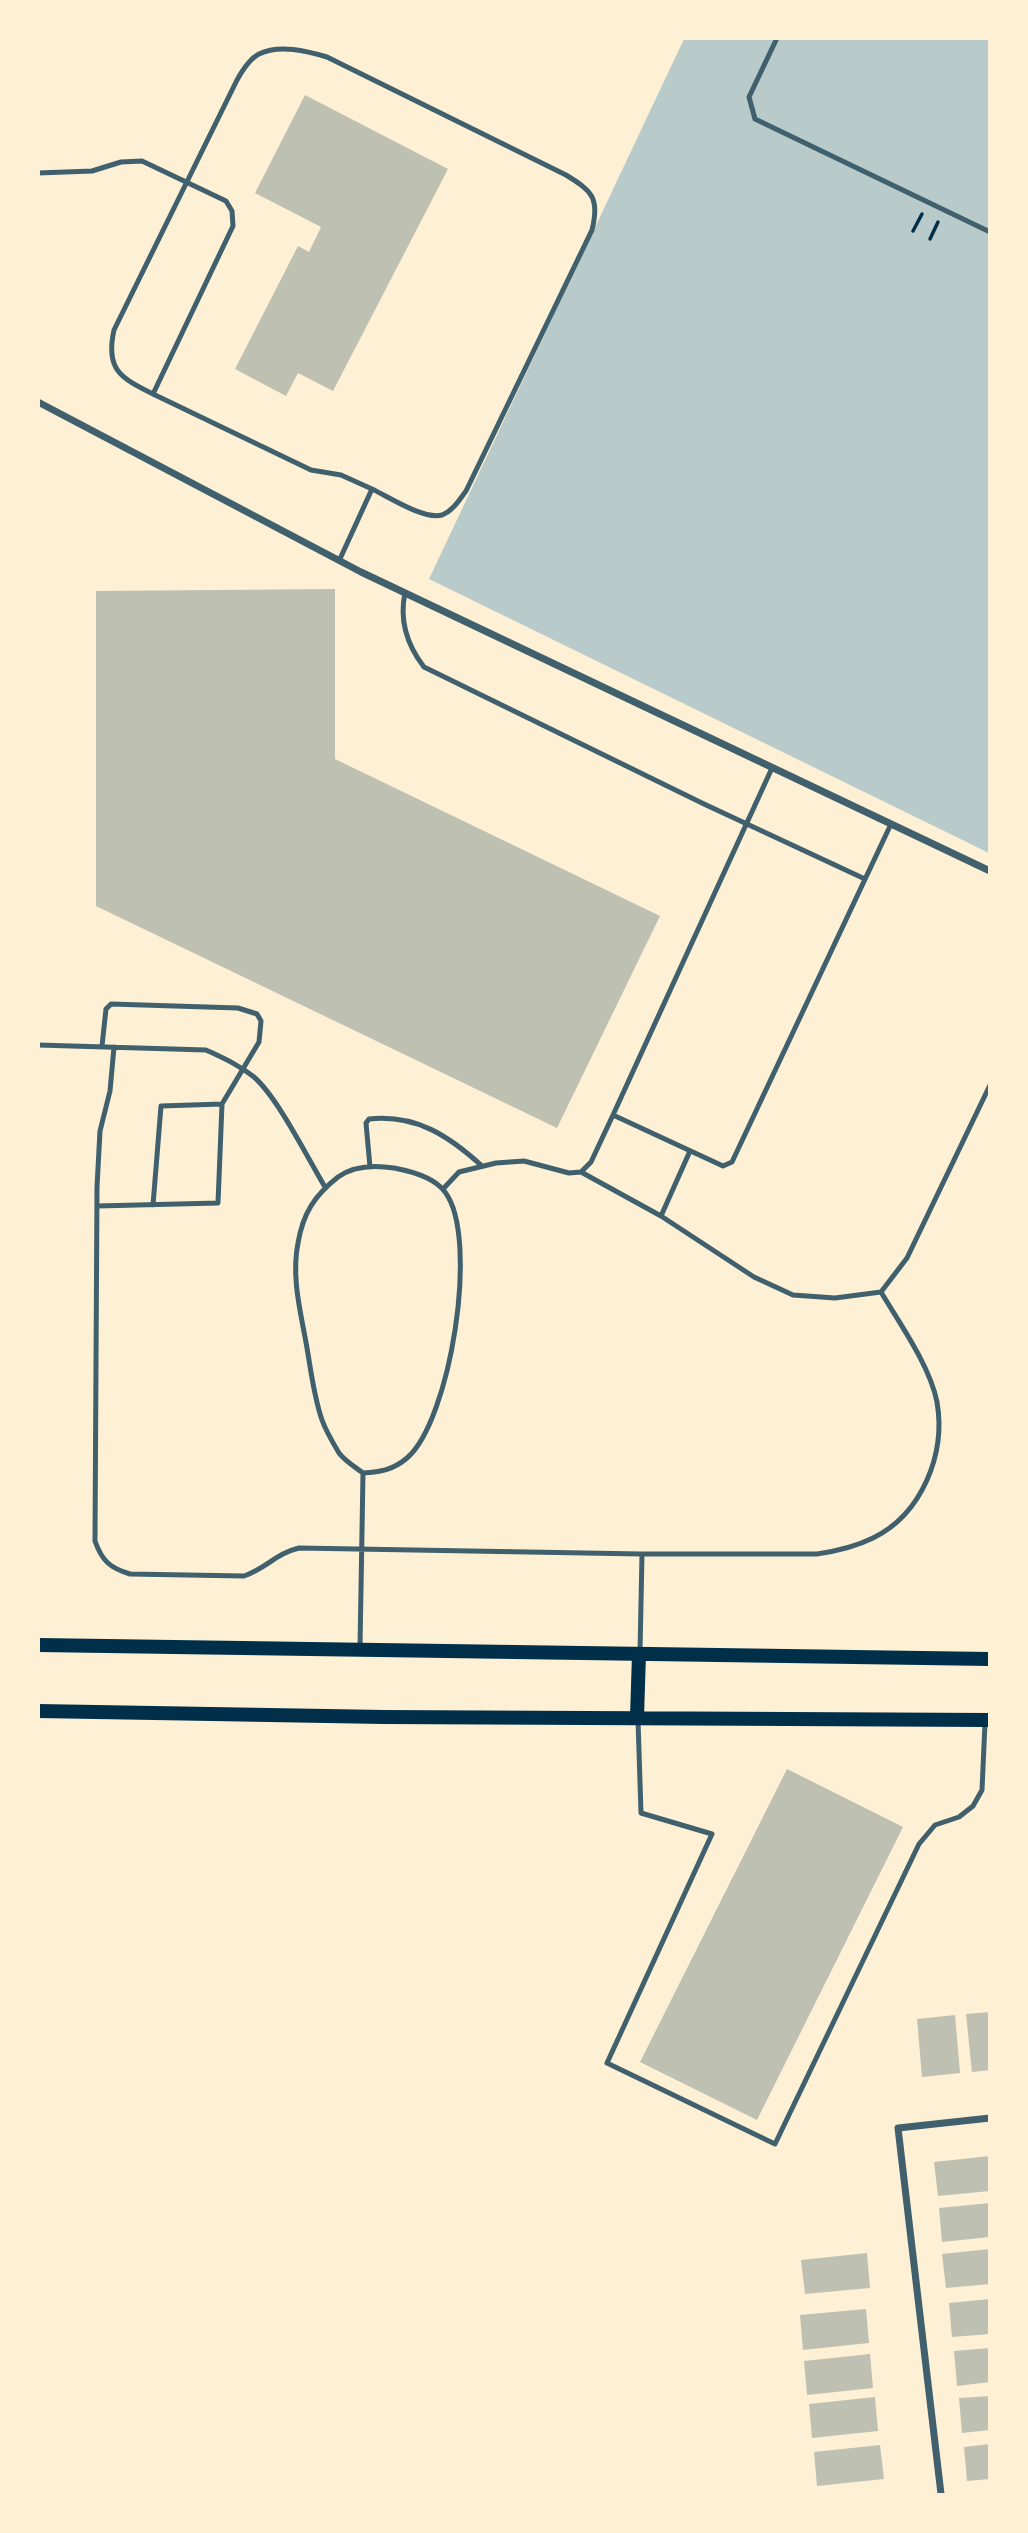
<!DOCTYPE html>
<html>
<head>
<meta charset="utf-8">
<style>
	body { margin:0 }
	#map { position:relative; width:1028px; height:2533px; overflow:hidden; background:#fdf0d5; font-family:"Titillium Web",sans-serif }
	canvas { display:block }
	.frame { position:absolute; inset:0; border:40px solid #fdf0d5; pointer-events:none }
</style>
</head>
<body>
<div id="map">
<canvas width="1028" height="2533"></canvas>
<div class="frame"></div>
</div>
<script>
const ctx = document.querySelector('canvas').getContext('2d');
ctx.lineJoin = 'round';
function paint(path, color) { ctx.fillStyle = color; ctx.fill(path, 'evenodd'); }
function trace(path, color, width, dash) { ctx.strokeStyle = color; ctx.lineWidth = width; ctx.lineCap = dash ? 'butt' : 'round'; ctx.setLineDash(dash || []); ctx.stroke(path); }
paint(new Path2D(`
	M684,39h305v814l-560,-274z`), '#b9caca');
paint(new Path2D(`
	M305,95l143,74 -115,222 -35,-18 -12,23 -51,-27 63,-123 11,6 12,-25 -66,-34z
	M335,589v170l325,157 -103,212 -461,-222v-315z
	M787,1769l116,58 -146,293 -117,-58z
	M990,2012v58l-18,2 -6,-58z
	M955,2015l5,58 -38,4 -5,-58z
	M990,2156v35l-52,5 -4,-34z
	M990,2203v34l-48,5 -3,-34z
	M990,2249v35l-44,4 -4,-34z
	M867,2253l3,35 -65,6 -4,-34z
	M990,2299v35l-38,3 -3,-34z
	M866,2309l3,34 -66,7 -3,-35z
	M990,2348v34l-33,4 -3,-35z
	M870,2354l3,34 -66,7 -3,-34z
	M990,2396v34l-28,3 -3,-35z
	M875,2397l3,34 -66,7 -3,-34z
	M990,2444v35l-23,2 -3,-34z
	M880,2445l4,34 -67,7 -3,-34z`), '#bec0b2');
trace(new Path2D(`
	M913,231l9,-17
	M930,239l8,-17`), '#003049', 3.5);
trace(new Path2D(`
	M777,38l-28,59 6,22 235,113
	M38,173l54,-2 29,-9 21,-1 84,40 6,10 1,15 -80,168 158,76 30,5 31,14 -33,72
	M153,394c-32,-16 -48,-24 -39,-64l123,-250c5,-9 12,-21 22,-26 20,-10 48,-3 68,3l239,118c26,16 34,23 26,55l-126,261c-7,9 -13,20 -24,24 -18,5 -53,-18 -70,-26
	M405,593c-6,28 2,52 19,74l280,137 161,75
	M772,768l-159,347 110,51 9,-4 159,-338
	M38,1045l168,5c17,8 33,15 48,27 24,21 53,80 71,110
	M114,1047l-4,44 -10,40 -3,56 -2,354c7,20 15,27 35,33l114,2c21,-7 33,-23 55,-28l343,6 -2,98
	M370,1167l-4,-44 3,-4c47,-5 80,17 113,47
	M581,1172l80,44 93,61 39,18 42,3 46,-6
	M443,1189l16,-17 37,-9 28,-2 45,12 12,-1 10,-10 22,-47
	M153,1205l8,-99 61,-2
	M97,1206l121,-3 4,-99 37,-62 2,-21 -4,-7 -19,-6 -127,-4 -5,5 -4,37
	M661,1216l29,-65
	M642,1554h175c20,-3 38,-7 56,-16 49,-24 73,-84 64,-136 -7,-36 -37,-78 -56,-110l26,-34 83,-173
	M360,1647l3,-174c-8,-6 -18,-12 -24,-20 -6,-10 -13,-22 -17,-33 -8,-23 -11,-49 -15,-72 -6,-35 -16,-70 -9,-105 5,-30 17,-48 40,-66 15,-11 37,-12 56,-9 16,3 41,10 51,24 35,46 5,230 -38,266 -14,12 -27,14 -44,15
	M638,1720l3,93 71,21 -105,229 168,81 144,-300 16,-19 24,-8 14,-11 9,-16 3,-67`), '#3f606c', 5);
trace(new Path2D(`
	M38,402l323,170 629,299
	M941,2494l-43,-366 92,-10`), '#3f606c', 7);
trace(new Path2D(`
	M38,1645l952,14
	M38,1711l346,6 606,3
	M637,1717l2,-63`), '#003049', 14);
</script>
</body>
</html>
